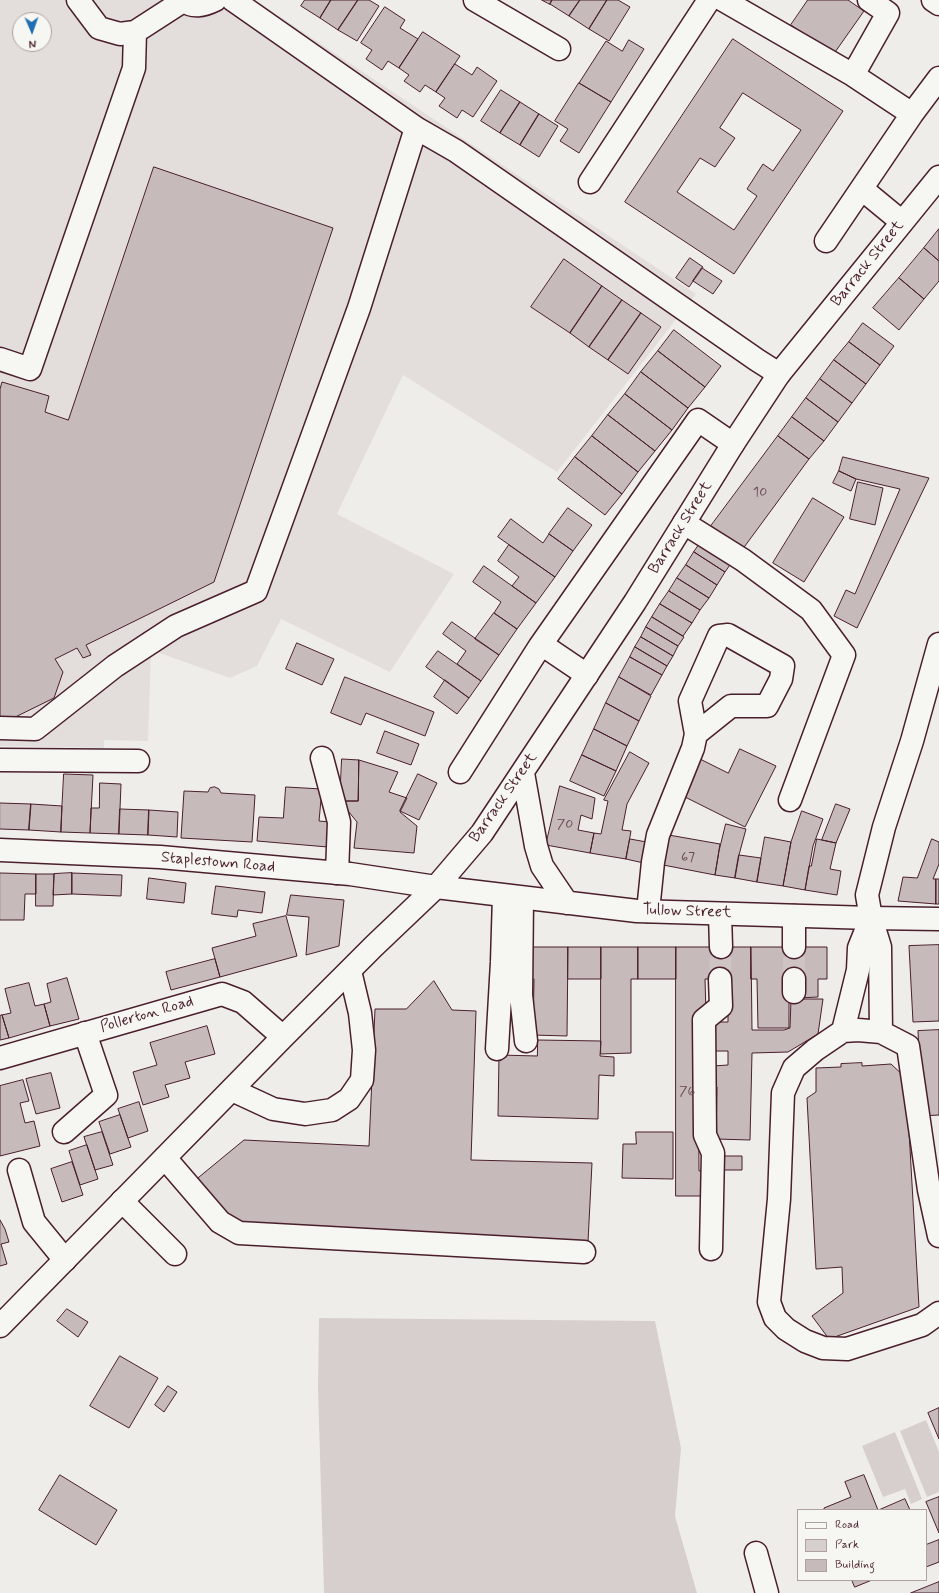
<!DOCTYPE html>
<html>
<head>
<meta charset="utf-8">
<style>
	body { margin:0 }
	#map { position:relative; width:939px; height:1593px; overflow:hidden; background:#efedea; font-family:Mynerve,sans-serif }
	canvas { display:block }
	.legend { position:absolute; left:797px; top:1509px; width:130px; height:72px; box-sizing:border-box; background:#f6f6f2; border:1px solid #b1a0a2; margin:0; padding:5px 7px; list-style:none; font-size:12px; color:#4a1f2b }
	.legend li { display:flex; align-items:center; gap:8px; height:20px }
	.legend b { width:20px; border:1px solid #b1a0a2 }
	.north { position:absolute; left:12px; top:12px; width:40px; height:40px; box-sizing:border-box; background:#f6f6f2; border:1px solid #b1a0a2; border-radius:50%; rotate:178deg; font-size:11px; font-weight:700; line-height:16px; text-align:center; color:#4a1f2b }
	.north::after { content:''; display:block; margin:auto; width:14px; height:18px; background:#1f6fb2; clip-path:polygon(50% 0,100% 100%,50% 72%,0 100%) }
</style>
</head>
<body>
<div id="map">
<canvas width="939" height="1593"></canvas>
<ul class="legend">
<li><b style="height:5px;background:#f6f6f2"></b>Road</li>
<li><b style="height:11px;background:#d7cfce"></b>Park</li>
<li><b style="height:11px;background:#c6babb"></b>Building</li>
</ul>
<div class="north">N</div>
</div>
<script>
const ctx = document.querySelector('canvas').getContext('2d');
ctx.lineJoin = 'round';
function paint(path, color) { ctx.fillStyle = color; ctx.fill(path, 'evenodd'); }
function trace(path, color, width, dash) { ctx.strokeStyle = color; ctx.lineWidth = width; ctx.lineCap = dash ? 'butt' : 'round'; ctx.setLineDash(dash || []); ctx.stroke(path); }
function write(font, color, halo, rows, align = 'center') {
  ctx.font = font + ' Mynerve,sans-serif'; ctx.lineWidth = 3.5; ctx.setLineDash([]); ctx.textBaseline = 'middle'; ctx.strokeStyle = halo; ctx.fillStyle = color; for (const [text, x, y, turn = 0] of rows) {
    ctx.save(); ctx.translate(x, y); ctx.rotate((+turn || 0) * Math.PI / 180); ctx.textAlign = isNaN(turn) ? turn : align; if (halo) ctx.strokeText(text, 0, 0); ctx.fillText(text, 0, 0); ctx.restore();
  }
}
paint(new Path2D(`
	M0,0h255l441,294 -139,178 -154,-97 -66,139 117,60 -64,98 -109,-53 -24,47 -27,12 -79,-28 -3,91 -44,-1v8l-104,-2zM20,20h24v24h-24z`), '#e3dedc');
paint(new Path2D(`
	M319,1318l336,3 26,127 -6,68 22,77h-373l-6,-205z
	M926,1420l13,32v40l-12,5 -27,-66z
	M895,1432l27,67 -11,5 -6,-15 -22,8 -21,-51z`), '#d7cfce');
const building = new Path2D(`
	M305,0h26l-11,18 -19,-12z
	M331,0h27l-20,30 -18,-12z
	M358,0h11l10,6 -22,35 -19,-11z
	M542,0h10l-2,4z
	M552,0h28l-11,16 -19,-12z
	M580,0h27l-18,29 -20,-13z
	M607,0h11l12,7 -21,34 -20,-12z
	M808,0h40l16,11 -31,44 -42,-30z
	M385,7l20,13 -5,8 18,11 -19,29 -11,-7 -6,9 -16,-11 6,-9 -11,-7z
	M423,32l37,24 -24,36 -11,-7 -5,7 -16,-11 5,-6 -10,-7z
	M733,39l110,72 -109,163 -109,-72zM743,93l58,37 -28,41 -10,-7 -16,25 10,7 -23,34 -57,-38 23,-34 15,9 20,-29 -15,-10z
	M629,40l15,9 -33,53 -32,-19 27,-42 16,10z
	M455,64l17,11 5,-8 20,14 -24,36 -11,-7 -5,8 -18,-12 6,-8 -9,-6z
	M579,83l32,19 -32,51 -19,-12 8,-12 -13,-8z
	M501,90l19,12 -20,31 -19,-12z
	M520,102l19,12 -19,31 -20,-12z
	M539,114l19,12 -19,31 -19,-12z
	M154,167l179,61 -119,354 -128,63 5,10 -8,3 -6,-10 -22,11 8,13 -9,26 -51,25 -3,-1v-333l2,-7 47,14 -4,16 23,8z
	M939,229v32l-15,-13z
	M924,248l15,13v20l-15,18 -25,-21z
	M690,258l13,9 -14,20 -13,-9z
	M564,259l38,27 -32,47 -39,-26z
	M702,268l20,13 -9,13 -20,-13z
	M899,278l25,21 -25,31 -26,-22z
	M602,286l20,14 -33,47 -19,-14z
	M622,300l19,13 -33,47 -19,-13z
	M641,313l20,14 -33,47 -20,-14z
	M863,323l31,23 -14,19 -31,-23z
	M674,330l47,36 -16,21 -47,-36z
	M849,342l31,23 -14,19 -32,-24z
	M658,351l47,36 -17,21 -47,-36z
	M834,360l32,24 -14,19 -32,-24z
	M641,372l47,36 -16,22 -47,-36z
	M820,379l32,24 -14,19 -32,-24z
	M625,394l47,36 -17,21 -47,-36z
	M806,398l32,24 -14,19 -32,-24z
	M608,415l47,36 -17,21 -46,-36z
	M792,417l32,24 -15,18 -31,-23z
	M592,436l46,36 -16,22 -47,-37z
	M778,436l31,23 -67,91 -31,-24z
	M575,457l47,37 -17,21 -47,-36z
	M843,457l86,21 -72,150 -23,-12 12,-26 9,4 45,-105 -44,-10 -17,-8z
	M839,471l17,8 -5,12 -18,-8z
	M858,482l25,6 -8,37 -25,-6z
	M813,498l31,19 -40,65 -31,-19z
	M568,508l24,17 -19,26 -24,-17z
	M511,519l32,24 6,-9 24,17 -18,26 -57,-40z
	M703,539l31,20 -9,13 -31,-20z
	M509,545l46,32 -19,26 -24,-17 7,-9 -21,-16z
	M694,552l31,20 -8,13 -31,-20z
	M686,565l31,20 -8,13 -32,-20z
	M484,566l52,37 -19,26 -23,-16 7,-11 -28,-20z
	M677,578l32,20 -9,12 -31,-19z
	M669,591l31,19 -8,13 -32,-19z
	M660,604l32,19 -9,13 -31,-19z
	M494,613l23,16 -18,26 -24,-16z
	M652,617l32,20 -6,9 -32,-19z
	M452,622l47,33 -18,26 -24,-17 9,-13 -23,-17z
	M646,627l32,19 -5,10 -32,-19z
	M641,637l32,19 -6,10 -32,-19z
	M297,643l37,16 -12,26 -36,-16z
	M635,647l32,19 -5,9 -32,-18z
	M438,651l43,30 -12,17 -43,-31z
	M630,657l32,18 -11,20 -32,-18z
	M345,677l89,35 -9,24 -59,-23 -5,12 -30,-12z
	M619,677l32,19 -12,25 -33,-18z
	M445,680l24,18 -12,16 -23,-17z
	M606,703l33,18 -12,25 -33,-17z
	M594,729l33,17 -11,25 -34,-16z
	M385,731l34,13 -8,21 -34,-12z
	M740,749l36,17 -31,61 -68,-34 19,-36 32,16z
	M630,752l19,11 -22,41 -5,26 9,1 -5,28 -36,-6 4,-20 7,1 7,-33 -4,-1z
	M582,755l34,16 -12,25 -34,-15z
	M342,759l17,1 -1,41h-18z
	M359,760l39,12 -9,20 18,6 -7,14 17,14 -3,27 -60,-5 3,-26 -17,-21h18z
	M64,774l29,1 -3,58 -29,-1z
	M418,774l19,9 -18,37 -19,-9z
	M100,783l21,1 -2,50 -29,-1 1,-25h8z
	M560,786l35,12 -3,21 -11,-4 -3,15 16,3 -4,20 -44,-8z
	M215,787l4,2 2,4 34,2 -3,47 -71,-4 3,-47 24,1 2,-4z
	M286,787l36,2 -3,32 11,1 -2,25 -71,-6 2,-24 24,1z
	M0,803l31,1 -2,26 -29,-1z
	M31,804l31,2 -1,26 -32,-2z
	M836,804l14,5 -14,34 -14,-3z
	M120,809l29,1 -1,25 -29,-1z
	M149,810l29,2 -1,25 -29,-2z
	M802,811l21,8 -10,27 -8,44 -22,-4 8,-44z
	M726,824l20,5 -7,26 -4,23 -20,-3 4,-24z
	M663,834l57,10 -5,31 -57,-11z
	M765,837l26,5 -8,44 -26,-4z
	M630,839l22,4 -4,21 -22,-5z
	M817,839l19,4 -6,26 11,2 -4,24 -32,-5 4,-24h2z
	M932,839l7,3v22l-6,15h3v25l-38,-3 5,-24 14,1z
	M739,855l22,3 -4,24 -22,-4z
	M0,873l36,1v20h-11l-1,26h-24z
	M72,873v21l-19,1 1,-21z
	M72,873l50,2 -1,21 -49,-2z
	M36,874h18l-1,32h-17z
	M149,878l37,5 -2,20 -37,-4z
	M936,879h3v25h-3z
	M216,886l49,6 -3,21 -24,-3 -1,7 -25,-3z
	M291,895l53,5 -5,46 -33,9 3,-38 -22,-2z
	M286,916l11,40 -77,21 -8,-29 44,-12 -3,-12z
	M939,945v76l-26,1 -4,-76z
	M525,947h43l-1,89 -34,-1 1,-56h-9z
	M568,947h33v32h-33z
	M601,947h37v32h-7v74l-30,1z
	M638,947h38v32h-38z
	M676,947h38v32h-9l1,35 -8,-1 1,158h4v25h-27z
	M714,947h37l1,83h32l6,-2 1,-29h32l-5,35 -30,18 -36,1 -2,87 -34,-1 1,-52h-3l-1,-21 15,-1v-14h-19v-29h19v-43h-14z
	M751,947h38v81h-31l-1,-49h-6z
	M789,947h38v32h-9v18l-20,1 -9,-19z
	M215,959l5,18 -49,13 -5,-18z
	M67,978l12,41 -29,7 -6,-22 7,-2 -4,-18z
	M434,981l18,29 24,1 -5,149 121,3 -4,79 -348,-14 -47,-46 51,-42 125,6 6,-137h31z
	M29,983l6,23 9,-2 6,22 -41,12 -7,-23 9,-2 -6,-24z
	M2,1015l7,23 -9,2v-24z
	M207,1026l8,28 -30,8 5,16 -25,7 4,12 -26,8 -10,-33 24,-7 -7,-22z
	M939,1030v85l-17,1 -4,-85z
	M538,1040l63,1 -1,15 14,1v19l-15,-1 -1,44 -100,-3 1,-61 38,1z
	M862,1063v3l29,-2 15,14 13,229 -90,32 -17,-23 31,-23 -1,-26 -26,2 -9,-171 9,-6v-24l25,-1v-3z
	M51,1073l9,35 -24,6 -10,-35z
	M23,1080l6,21 -9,2 5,20 9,-2 6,25 -40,10v-70z
	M139,1102l9,29 -20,7 -10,-29z
	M120,1115l11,32 -21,7 -11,-32z
	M102,1132l11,33 -18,5 -11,-33z
	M636,1132h37v47l-51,-1 1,-34h13z
	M87,1145l11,34 -18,6 -11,-34z
	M723,1156h19v14h-19z
	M72,1162l11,33 -21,7 -11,-33z
	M0,1220l5,9 4,13 -8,2 6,20 -7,2z
	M67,1309l21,13 -10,15 -21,-16z
	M120,1356l38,22 -29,50 -39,-22z
	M168,1386l9,6 -13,20 -9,-7z
	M939,1408v31l-11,-26z
	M60,1475l57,35 -21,35 -57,-35z
	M864,1475l14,35h-54v-2l27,-11 -6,-15z
	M939,1497v36l-13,-31z
	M905,1499l5,11h-31z
	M939,1540v22l-13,5v-22z
	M852,1580h20l-17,7z
	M939,1582v11h-28z`);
paint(building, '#c6babb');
trace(building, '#4a1f2b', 1);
trace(new Path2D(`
	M720,979l1,-32
	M794,979v-32`), '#cec4c4', 22, [22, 11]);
const minor = new Path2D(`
	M182,0c11,8 21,6 33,0
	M233,0l183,128 40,23 301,209 22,14
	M475,0l84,49
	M723,0l130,75 59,39
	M933,0l6,4
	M135,32l48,-31
	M853,75l35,-62 -19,-13
	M590,182l119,-182
	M862,189l40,33
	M826,241l86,-127 27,-36
	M0,359l30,10 104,-301 1,-36 -15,2 -21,-6 -21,-28
	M684,523l59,37 68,50 33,45 -54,145
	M540,646l10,4 37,25
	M0,728l35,1 80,-63 61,-40 80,-35 103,-283 57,-180
	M322,758l17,64 -2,51
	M0,760l138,1
	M460,772l80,-126 158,-226 35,24
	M522,898l-1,97 5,46
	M648,911l5,-49 5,-27 35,-87 3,-14 -6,-33 29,-65 9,-1 55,31 -2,13 -14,27h-36l-35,28
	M720,914l1,33
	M794,947v-31
	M794,992v-13
	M843,1031l15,-61 1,-22 12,-30
	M881,1032l-1,-85 -9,-29 -4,-23 17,-68 28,-86 27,-97
	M497,1049l5,-87 2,-66
	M232,1090l41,19 32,5 27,-4 17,-11 13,-19 2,-30 -4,-37 -10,-42
	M64,1132l42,-37 -21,-62
	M165,1158l55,64 19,11 345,19
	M19,1170l15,52 31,38
	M122,1201l53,53
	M939,1236l-10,-46 -21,-144 -27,-14 -23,-2 -15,1 -28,19 -21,18 -11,25 -4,106 -10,103 6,16 11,11 19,12 18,7 24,1 75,-24 17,-12
	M711,1249l2,-96 -8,-18 -1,-115 17,-14 -1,-27
	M756,1553l11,40`);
const major = new Path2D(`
	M523,773l13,73 6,20 25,37
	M0,850l160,7 190,17 86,13 201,24 234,7 68,1
	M0,1058l222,-64 21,8 40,35
	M0,1326l283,-289 91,-91 62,-59 46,-54 153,-231 98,-158 46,-70 160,-197`);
trace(minor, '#4a1f2b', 25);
trace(major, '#4a1f2b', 25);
trace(minor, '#f6f6f2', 22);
trace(major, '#f6f6f2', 22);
write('14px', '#69464f', null, [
	["10",760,493],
	["70",565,825],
	["67",688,858],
	["76",687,1092]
]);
write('16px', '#4a1f2b', '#f6f6f2', [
	["Barrack Street",868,264,-51],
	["Barrack Street",681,528,-58],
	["Barrack Street",504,798,-55],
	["Staplestown Road",218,863,5],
	["Tullow Street",687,912,2],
	["Pollerton Road",147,1015,-16]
]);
</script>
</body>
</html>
